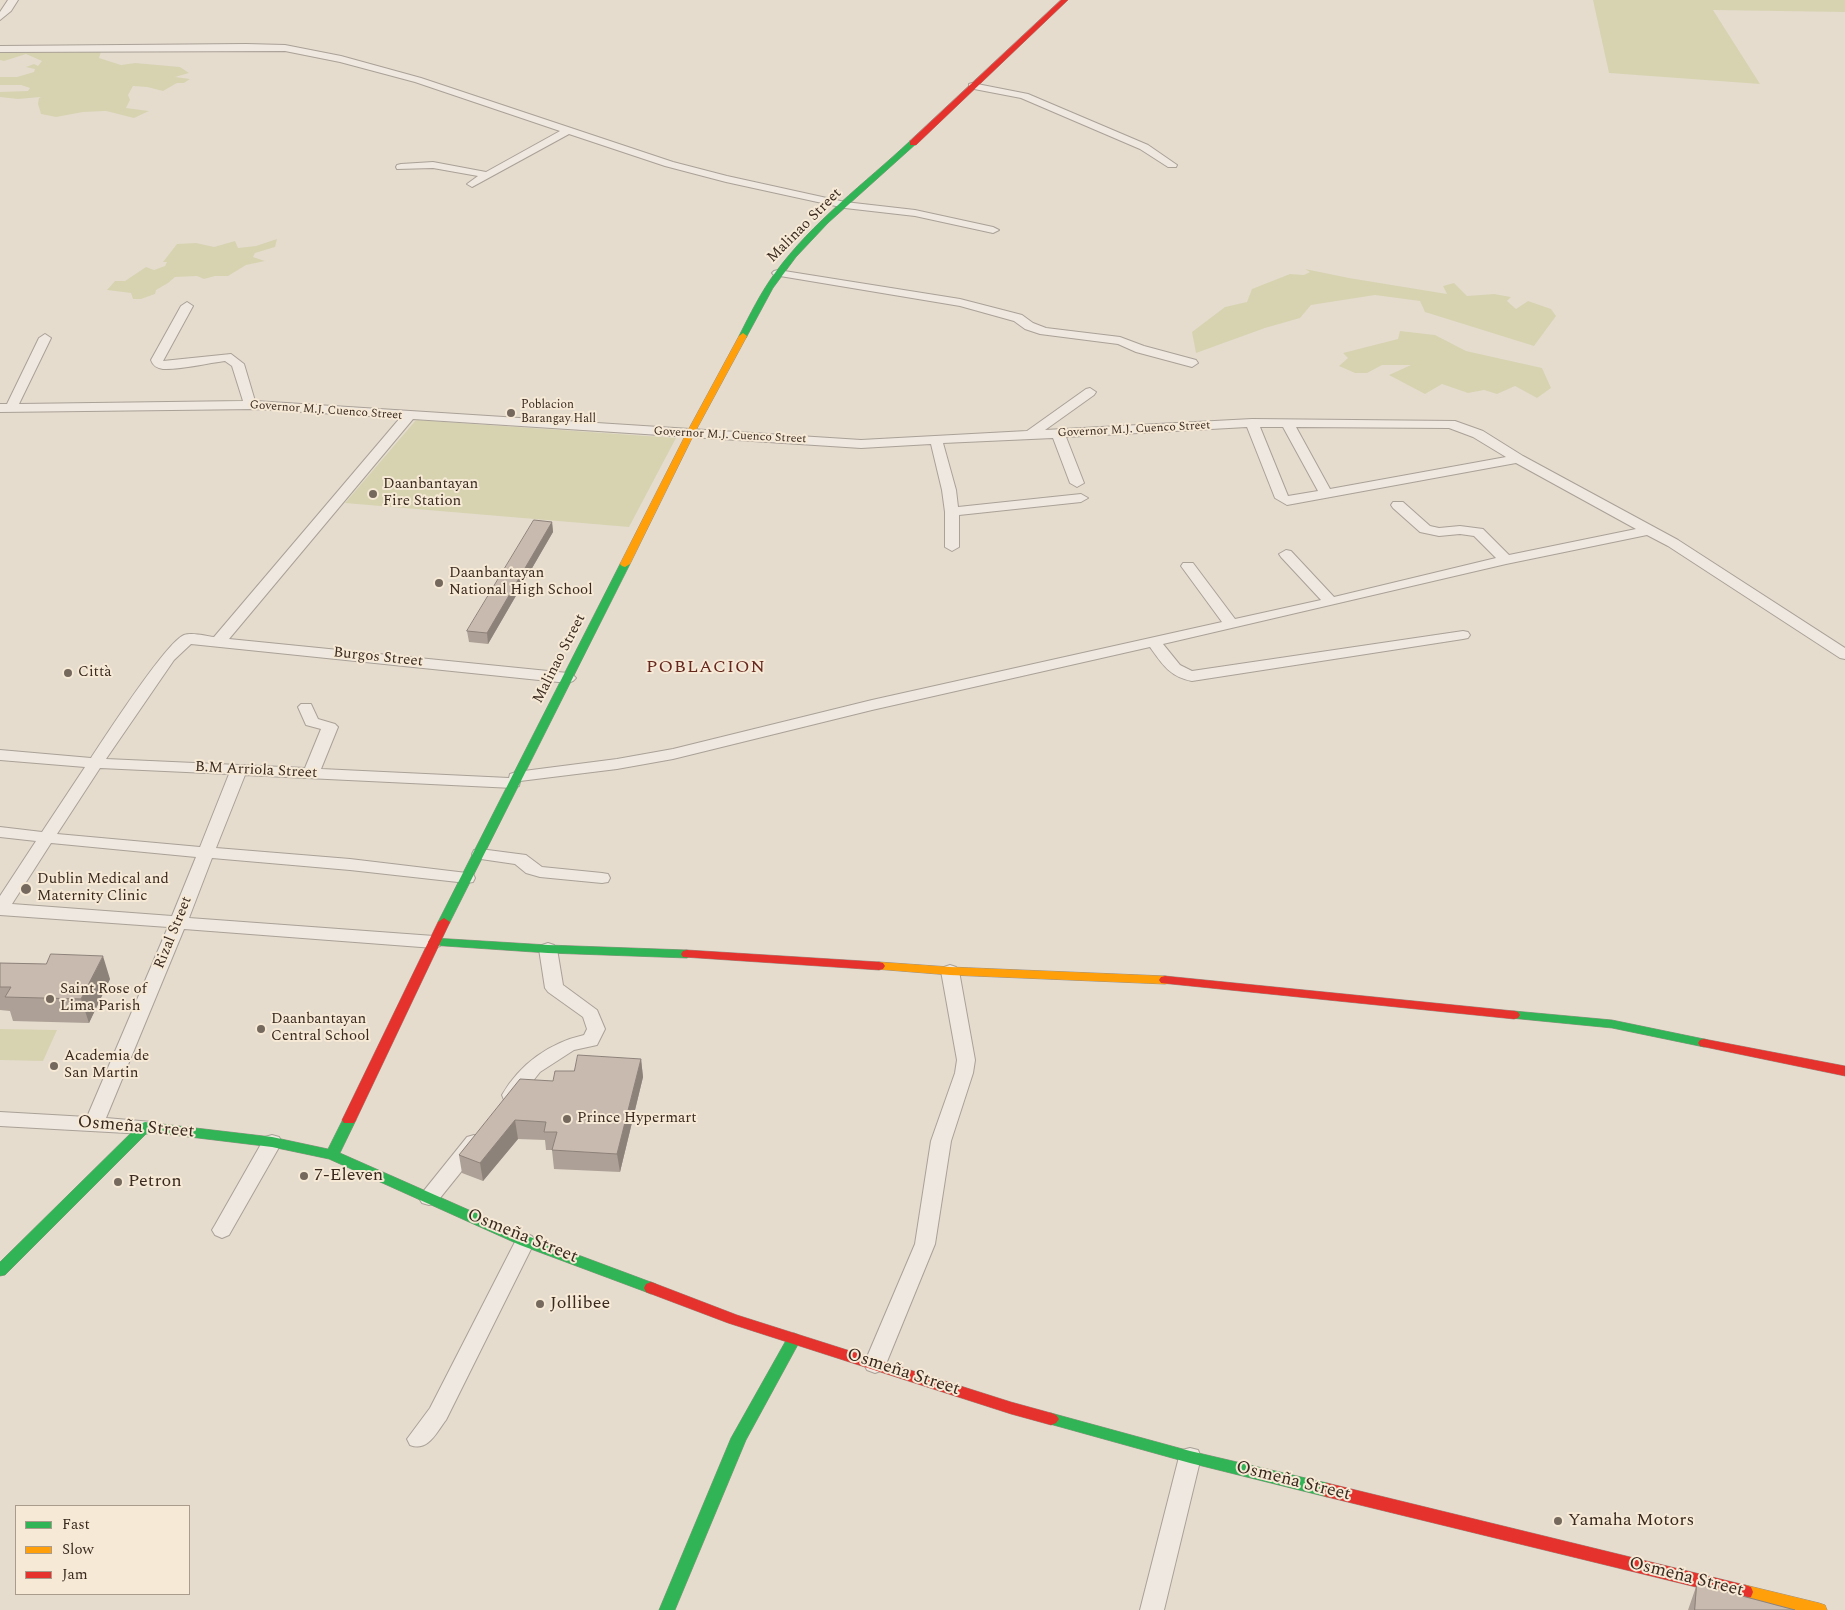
<!DOCTYPE html>
<html>
<head>
<meta charset="utf-8">
<style>
	body { margin:0 }
	#map { position:relative; width:1845px; height:1610px; overflow:hidden; background:#e5dcce; font-family:Spectral,serif }
	canvas { display:block }
	.legend { position:absolute; left:15px; top:1505px; width:175px; height:90px; box-sizing:border-box; background:#f6e9d5; border:1px solid #aa9c8c; margin:0; padding:6px 9px; list-style:none; font-size:15px; color:#39291f }
	.legend li { display:flex; align-items:center; gap:10px; height:25px }
	.legend b { width:25px; border:1px solid #aa9c8c }
</style>
</head>
<body>
<div id="map">
<canvas width="1845" height="1610"></canvas>
<ul class="legend">
<li><b style="height:6px;background:#30b455"></b>Fast</li>
<li><b style="height:6px;background:#ff9f0a"></b>Slow</li>
<li><b style="height:6px;background:#e5322d"></b>Jam</li>
</ul>
</div>
<script>
const ctx = document.querySelector('canvas').getContext('2d');
ctx.lineJoin = 'round';
function paint(path, color) { ctx.fillStyle = color; ctx.fill(path, 'evenodd'); }
function trace(path, color, width, dash) { ctx.strokeStyle = color; ctx.lineWidth = width; ctx.lineCap = dash ? 'butt' : 'round'; ctx.setLineDash(dash || []); ctx.stroke(path); }
function write(font, color, halo, rows, align = 'center') {
  ctx.font = font + ' Spectral,serif'; ctx.lineWidth = 4; ctx.setLineDash([]); ctx.textBaseline = 'middle'; ctx.strokeStyle = halo; ctx.fillStyle = color; for (const [text, x, y, turn = 0] of rows) {
    ctx.save(); ctx.translate(x, y); ctx.rotate((+turn || 0) * Math.PI / 180); ctx.textAlign = isNaN(turn) ? turn : align; if (halo) ctx.strokeText(text, 0, 0); ctx.fillText(text, 0, 0); ctx.restore();
  }
}
paint(new Path2D(`
	M1593,0h252v12l-132,-2 47,74 -151,-11z
	M102,49l-3,9 22,7 14,-2 45,4 9,6 -14,4 15,2 -6,4h-7l-14,8 -16,-4 -14,-1 -5,9 2,5 -4,8 23,3 -15,7 -28,-7 -23,1 -27,5 -15,-3 -3,-10 1,-6 2,-1 -23,2 -18,-2v-5l28,-1 2,-3 -9,-3h-21v-8h17l17,-5 1,-3 -9,-2 8,-3 4,2 4,-5 -16,-7 -22,7 -4,-1v-9z
	M277,239l-2,8 -20,6 -2,4 12,4 -19,4 -18,11h-13l-11,3 -7,-3 -22,1 -7,6 -12,7 -1,4 -14,5h-8l-2,-6 -24,-3 8,-9h10l21,-14 8,3 11,-4 2,-4h-4l14,-18 19,-1 18,4 21,-6 3,7 18,-2z
	M1305,269l44,9 98,16 -4,-8 11,-3 13,13 27,-2 17,3 -4,4 9,8 12,-8 23,8 5,7 -22,30 -109,-34 -5,-11 -45,-6 -64,10 -11,13 -35,10 -69,25 -4,-21 33,-25 22,-5 5,-13 38,-15 14,1 6,-3z
	M1400,331l35,4 31,16 76,17 9,20 -14,10 -22,-12 -18,8 -13,-4 -16,3 -26,-9 -17,10 -36,-19 22,-10h-29l-15,8h-12l-16,-7 9,-8 -5,-5 55,-14z
	M416,420l260,18 -47,89 -284,-24z
	M0,1029l57,1 -14,31 -43,-1z`), '#d7d3b1');
const street = new Path2D(`
	M8,0h10l-7,11 -11,9v-8z
	M246,44l39,1 56,11 80,22 252,84 54,14 118,26 70,8 78,17 6,3 -6,3 -78,-17 -70,-8 -119,-26 -61,-16 -96,-32 -97,53 -5,-3 11,-8 -45,-8 -36,1 -1,-2 1,-2 4,-1 32,-2 53,10 74,-41 -145,-49 -75,-20 -55,-11 -285,1v-6z
	M972,83l56,11 120,51 29,20 -1,2h-8l-28,-18 -119,-51 -52,-10v-4z
	M778,270l182,29 62,16 11,8 13,5 74,9 24,9 52,14 2,3 -6,4 -56,-15 -18,-8 -78,-10 -15,-5 -11,-8 -54,-15 -186,-31 -2,-2 2,-2z
	M187,302l6,4 -30,55 68,-7 13,10 11,37 606,39 166,-9 59,-42 4,-1 6,4 -2,3 -49,35 207,-11 203,2 28,10 40,25 155,84 167,108v11l-5,-1 -172,-112 -21,-11 -141,29 -343,80 17,21 12,6 271,-40 5,1 2,3 -2,3 -5,1 -271,42c-22,-4 -30,-17 -42,-34l-278,63 -199,49 -56,10 -97,12 -1,5 -6,2 -268,-13 -29,73 134,11 117,14 6,1 2,4 -2,4 -6,1 -117,-13 -138,-12 -23,60 245,18 6,2 3,4 -3,4 -6,2 -250,-19 -78,189 46,4 3,5 -3,5 -7,2 -145,-8v-14l87,5 81,-190 -168,-12v-19l36,-55 -36,-4v-10l42,5 43,-65 -85,-7v-10l91,8c14,-21 75,-116 93,-123 8,-3 22,1 30,2l186,-219 -143,-9 -257,3v-8h7l32,-66 6,-4 6,4 -32,66 224,-3 -11,-35 -7,-5c-17,2 -46,9 -62,8 -6,-1 -10,-3 -12,-9l30,-54zM413,419l448,29 70,-4 11,46 3,22v35l7,4 7,-4v-32l122,-13 7,-4 -7,-4 -123,13 -2,-17 -13,-47 110,-5 17,45 7,4 7,-4 -18,-46 181,-10 28,71 12,7 229,-42 120,66 -127,26 -26,-26 -23,-3 -21,2 -9,-2 -27,-24h-10l-2,3 2,3 27,24 19,4 21,-2 14,2 22,22 -162,39 -43,-46 -5,-1 -7,4 2,3 40,43 -86,19 -42,-56h-10l-2,3 41,56 -350,78 -199,49 -56,10 -101,13 -6,2 -1,4 -188,-9 17,-42 -3,-3 -17,-5 -7,-15h-10l-3,3 8,18 15,4 -16,39 -199,-9 68,-99 17,-16 377,39 5,-2 3,-3 -3,-3 -5,-2 -339,-34zM1260,427h23l35,64 -30,5zM1296,427l153,1 24,9 33,20 -176,32zM100,768l129,6 -29,73 -143,-13zM51,843l145,14 -24,59 -160,-12z
	M480,849l46,6 16,12 60,6 6,1 2,4 -2,4 -6,1 -62,-6 -14,-4 -11,-9 -41,-6 -2,-4 2,-4z
	M548,943l6,2 3,4 6,36 34,25 8,19 -8,16 -23,5 -34,22 -22,28 -7,2 -7,-2 -2,-5c18,-31 47,-52 82,-60l3,-6 -4,-12 -35,-25 -3,-4 -6,-39 3,-4z
	M950,965l6,2 3,4 16,89 -2,13 -22,68 -16,103 -49,120 -3,6 -8,3 -8,-3 -3,-6 51,-120 16,-103 24,-68 2,-13 -16,-89 3,-4z
	M272,1135l7,2 3,5 -53,93 -7,3 -7,-3 -3,-5 3,-5 50,-88z
	M474,1135l7,2 3,5 -3,5 -45,56 -7,2 -7,-2 -3,-5 3,-5 45,-56z
	M525,1233l7,3 3,5 -89,179c-10,13 -18,32 -36,25l-3,-6 23,-31 88,-172z
	M1190,1448l8,2 3,7 -37,153h-24l39,-153 3,-7z`);
const fast = new Path2D(`
	M910,141l7,2 -89,80 -32,34 -23,31 -27,50h-6l-1,-2c11,-22 22,-44 36,-63 37,-51 90,-90 135,-132z
	M625,561l5,3 -180,358 -2,3h-8l-2,-3 182,-358z
	M434,938l114,7 139,5 6,4 -6,4 -139,-5 -118,-8 -2,-3 2,-3z
	M1514,1011l98,9 92,19 4,1 2,3 -2,3 -4,1 -92,-19 -102,-10 -2,-3 2,-3z
	M349,1115l5,2 2,3 -16,33 190,84 126,47 2,4 -2,4 -5,2 -5,-2 -126,-47 -191,-86 -57,-12 -124,-15 -143,143 -5,1v-14l140,-138 5,-2 127,15 56,12 16,-32z
	M794,1333l5,2 2,4 -55,101 -71,170h-16l72,-172 58,-103z
	M1051,1413l139,38 137,32 5,2 3,5 -3,5 -5,2 -137,-34 -144,-40 -3,-4 3,-4z`);
const slow = new Path2D(`
	M743,333l4,3 -53,98 -64,130 -5,3 -3,-1 -2,-2 66,-130 53,-98z
	M879,962l71,5 215,9 4,1 2,3 -2,3 -4,1 -215,-9 -75,-6 -2,-3 2,-3z
	M1745,1585l74,18 6,2 2,5h-38l-44,-11 -6,-2 -2,-5 2,-5z`);
const jam = new Path2D(`
	M1061,0h7l-152,145h-6v-4z
	M444,918l6,4 -94,198 -2,3h-10l-2,-3 96,-198z
	M687,950l192,12 4,1 2,3 -2,3 -4,1 -196,-13 -2,-3 2,-3z
	M1165,976l349,35 4,1 2,3 -2,3 -4,1 -353,-36 -2,-3 2,-3z
	M1704,1039l141,27v10l-145,-30 -2,-3 2,-3z
	M651,1282l86,33 274,87 40,11 5,2 3,4 -3,4 -5,2 -40,-11 -283,-91 -82,-31 -2,-4 2,-4z
	M1327,1483l418,102 6,2 2,5 -2,5 -6,2 -418,-102 -5,-2 -3,-5 3,-5z`);
trace(street, '#aaa197', 2);
trace(fast, '#9a9187', 1);
trace(slow, '#9a9187', 1);
trace(jam, '#9a9187', 1);
paint(street, '#eee8e0');
paint(fast, '#30b455');
paint(slow, '#ff9f0a');
paint(jam, '#e5322d');
paint(new Path2D(`
	M552,522l1,10 -65,112 -19,-2 -2,-11z
	M0,963l46,1 64,15 -21,44 -76,-2 -3,-10 -10,-1z
	M641,1059l2,18 -23,95 -66,-3 -2,-19h-6l-1,-10 -27,-1 -35,42 -21,-8 -3,-18 94,-74 21,-10z
	M1697,1584l98,26h-107z`), '#ada096');
paint(new Path2D(`
	M552,522l1,10 -65,112 -1,-11z
	M103,956l7,23 -21,44 -8,-24z
	M641,1059l2,18 -23,95 -3,-18z
	M515,1120l3,19 -35,42 -3,-18z`), '#8d827a');
const building = new Path2D(`
	M534,520l18,2 -65,111 -20,-2z
	M51,954l52,2 -22,43 -76,-2 6,-10h-11v-24l46,1z
	M578,1055l63,4 -24,95 -65,-4 5,-18h-13l2,-10 -31,-2 -35,43 -21,-8 61,-76 33,2 2,-10h19z
	M1697,1584l98,26h-100z`);
paint(building, '#c9baaf');
trace(building, '#8d827a', 1);
for (const [x, y, r, color] of [
	[511,413,5,"#75685c"],
	[373,494,5,"#75685c"],
	[439,583,5,"#75685c"],
	[68,673,5,"#75685c"],
	[26,889,6,"#75685c"],
	[50,999,5,"#75685c"],
	[261,1029,5,"#75685c"],
	[54,1066,5,"#75685c"],
	[567,1119,5,"#75685c"],
	[304,1176,5,"#75685c"],
	[118,1182,5,"#75685c"],
	[540,1304,5,"#75685c"],
	[1558,1521,5,"#75685c"]
]) { const dot = new Path2D(); dot.arc(x, y, r, 0, 2 * Math.PI); ctx.fillStyle = color; ctx.fill(dot); trace(dot, '#f6e9d5', 2); }
write('12px', '#39291f', '#f6e9d5', [
	["Poblacion",521,406],
	["Barangay Hall",521,420]
], 'left');
write('12px', '#39291f', '#f6e9d5', [
	["Governor M.J. Cuenco Street",326,411,4],
	["Governor M.J. Cuenco Street",1134,430,-3],
	["Governor M.J. Cuenco Street",730,436,3]
]);
write('15px', '#39291f', '#f6e9d5', [
	["Malinao Street",805,226,-45],
	["Burgos Street",378,658,6],
	["Malinao Street",560,659,-63],
	["B.M Arriola Street",256,771,3],
	["Rizal Street",174,933,-68]
]);
write('15px', '#39291f', '#f6e9d5', [
	["Daanbantayan",383,485],
	["Fire Station",383,502],
	["Daanbantayan",449,574],
	["National High School",449,591],
	["Città",78,673],
	["Dublin Medical and",37,880],
	["Maternity Clinic",37,897],
	["Saint Rose of",60,990],
	["Lima Parish",60,1007],
	["Daanbantayan",271,1020],
	["Central School",271,1037],
	["Academia de",64,1057],
	["San Martin",64,1074],
	["Prince Hypermart",577,1119]
], 'left');
ctx.letterSpacing = '1px';
write('18px', '#66271f', '#f6e9d5', [
	["POBLACION",706,668]
]);
ctx.letterSpacing = '0px';
write('18px', '#39291f', '#f6e9d5', [
	["Osmeña Street",136,1128,5],
	["Osmeña Street",522,1237,22],
	["Osmeña Street",903,1373,18],
	["Osmeña Street",1293,1482,14],
	["Osmeña Street",1686,1578,14]
]);
write('18px', '#39291f', '#f6e9d5', [
	["7-Eleven",314,1176],
	["Petron",128,1182],
	["Jollibee",550,1304],
	["Yamaha Motors",1568,1521]
], 'left');
</script>
</body>
</html>
